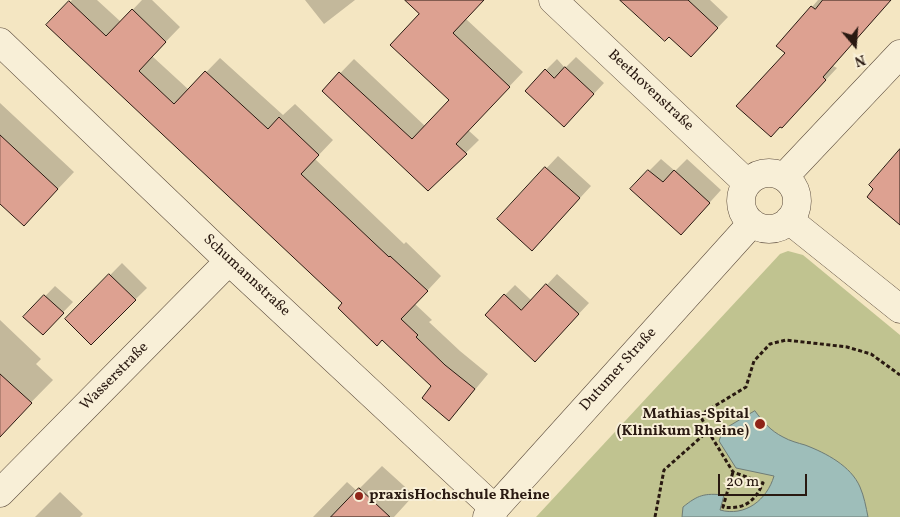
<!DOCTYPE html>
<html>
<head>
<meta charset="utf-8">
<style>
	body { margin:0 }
	#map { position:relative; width:900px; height:517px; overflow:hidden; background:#f4e6c2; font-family:Vollkorn,serif }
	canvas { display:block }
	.north { position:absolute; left:830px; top:20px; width:50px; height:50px; -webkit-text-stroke:4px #f8efd7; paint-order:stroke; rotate:162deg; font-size:14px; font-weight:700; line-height:20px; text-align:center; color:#291911 }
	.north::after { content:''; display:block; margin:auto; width:18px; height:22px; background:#291911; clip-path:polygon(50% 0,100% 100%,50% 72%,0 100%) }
	.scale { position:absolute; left:718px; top:474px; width:89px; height:22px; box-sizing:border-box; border:2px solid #291911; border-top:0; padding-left:6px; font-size:15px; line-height:18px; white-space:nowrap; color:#291911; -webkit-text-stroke:4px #f8efd7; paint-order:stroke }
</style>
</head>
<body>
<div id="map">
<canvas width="900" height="517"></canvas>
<div class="north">N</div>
<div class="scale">20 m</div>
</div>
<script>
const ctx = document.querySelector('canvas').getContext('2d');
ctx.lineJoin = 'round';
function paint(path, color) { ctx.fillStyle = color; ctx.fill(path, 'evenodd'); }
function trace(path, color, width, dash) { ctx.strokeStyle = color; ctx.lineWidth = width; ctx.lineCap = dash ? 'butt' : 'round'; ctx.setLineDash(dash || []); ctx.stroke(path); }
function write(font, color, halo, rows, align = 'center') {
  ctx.font = font + ' Vollkorn,serif'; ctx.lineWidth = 4; ctx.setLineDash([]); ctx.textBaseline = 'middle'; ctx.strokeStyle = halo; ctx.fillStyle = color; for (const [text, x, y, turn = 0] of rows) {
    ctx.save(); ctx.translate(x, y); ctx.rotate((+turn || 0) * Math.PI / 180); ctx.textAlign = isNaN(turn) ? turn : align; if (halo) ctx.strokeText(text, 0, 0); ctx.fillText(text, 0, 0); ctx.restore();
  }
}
paint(new Path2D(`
	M788,251l15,4 97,80v182h-364l244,-263z`), '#c0c390');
const water = new Path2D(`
	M755,411c8,11 16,20 28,26 7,4 15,6 22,8 21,8 46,21 55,42 4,9 6,20 8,30h-186l1,-10c15,-12 21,-14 41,-12l-4,15c25,7 47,-10 54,-34l-38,-8 -17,-27 4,-11z`);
paint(water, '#9ebeba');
trace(water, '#6f7c76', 1);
paint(new Path2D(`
	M72,0h25l24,22 21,-22h10l28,27 -28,29 37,34 31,-32 63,57 12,-11 38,36 -18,19 89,85 2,-2 35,34 -26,28 17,16 -3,2 31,29 28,23 -25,30 -14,15 -16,-33 -385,-361z
	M305,0h50l-31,24z
	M425,0h59l-18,19 57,53 -55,58 11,10 -51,50 -105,-99 31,-32 72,68 25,-27 -30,-86z
	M624,0h86l18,17 -27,28 -32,-9z
	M818,0h73l-58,66 4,2 -44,47 -7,-62 26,-46z
	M576,57l28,26 -29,31 -29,-44 11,-11 8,9z
	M0,103l74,69 -34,36 -40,-6z
	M558,156l33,30 -47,51 -45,-18z
	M661,159l14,12 12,-12 34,31 -29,32 -43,-51z
	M122,263l25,25 -56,55 -24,-24z
	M557,274l32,29 -44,47 -40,-55 10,-10 17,16z
	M55,286l18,16 -30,31 -18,-16z
	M0,320l41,39 -5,5 17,16 -53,54z
	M382,466l32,29 -20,22h-81l34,-35 10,9z
	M60,492l23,22 -3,3h-45z`), '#0003');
const building = new Path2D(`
	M405,0h79l-31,33 57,54 -54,57 11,10 -39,37 -106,-100 17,-19 73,67 37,-39 -59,-55 29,-31z
	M620,0h68l30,28 -27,29 -22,-20 -4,4z
	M823,0h68l-68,77 3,3 -44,48 -2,-1 -9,10 -35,-31 49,-53 -9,-7 35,-40 4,3z
	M69,1l37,35 26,-27 34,33 -27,29 35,33 31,-33 63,58 11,-12 40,38 -18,19 88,83 1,-1 38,35 -27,28 17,16 -2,2 29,28 30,24 -26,32 -27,-23 9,-12 -49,-46 -5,6 -39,-38 4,-5 -296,-278z
	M565,67l29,27 -30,33 -39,-36 20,-22 9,9z
	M0,135l58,54 -34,37 -24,-22z
	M900,149v76l-33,-28 6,-8 -4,-4z
	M545,167l35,31 -48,53 -35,-32z
	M648,170l15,12 11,-12 36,33 -29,32 -51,-46z
	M109,274l27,26 -45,45 -26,-26z
	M546,284l33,30 -44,48 -50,-47 19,-21 17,16z
	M44,295l20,18 -21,22 -20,-18z
	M0,374l32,29 -32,34z
	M359,488l31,29h-59z`);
paint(building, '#dda191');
trace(building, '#291911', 1);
const minor = new Path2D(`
	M553,0l194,183
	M0,42l229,219 266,248
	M741 201a28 28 0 1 1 56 0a28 28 0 1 1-56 0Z
	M784,177l116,-123
	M789,220l111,89
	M0,493l229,-232
	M487,517l265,-294`);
trace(minor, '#5c4c3d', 29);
trace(new Path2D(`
	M708,431l25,41 30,11c-8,19 -20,27 -40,24l10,-35
	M655,517l9,-47 44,-39 -8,-16 46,-28 8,-26 16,-17 16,-4 61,7 24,7 29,21`), '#291911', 3, [4, 2.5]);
trace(minor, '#f8efd7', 28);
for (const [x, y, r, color] of [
	[760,424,6,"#8f2418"],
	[359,496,5,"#8f2418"]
]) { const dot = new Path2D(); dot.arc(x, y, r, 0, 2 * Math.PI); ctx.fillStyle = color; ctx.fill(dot); trace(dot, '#f8efd7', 2); }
write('15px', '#291911', '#f8efd7', [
	["Beethovenstraße",650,91,43],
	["Schumannstraße",246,276,43],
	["Dutumer Straße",619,370,-48],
	["Wasserstraße",115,377,-45]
]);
write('bold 15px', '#291911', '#f8efd7', [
	["Mathias-Spital",749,415],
	["(Klinikum Rheine)",749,432],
	["praxisHochschule Rheine",369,496,"left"]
], 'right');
</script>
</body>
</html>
